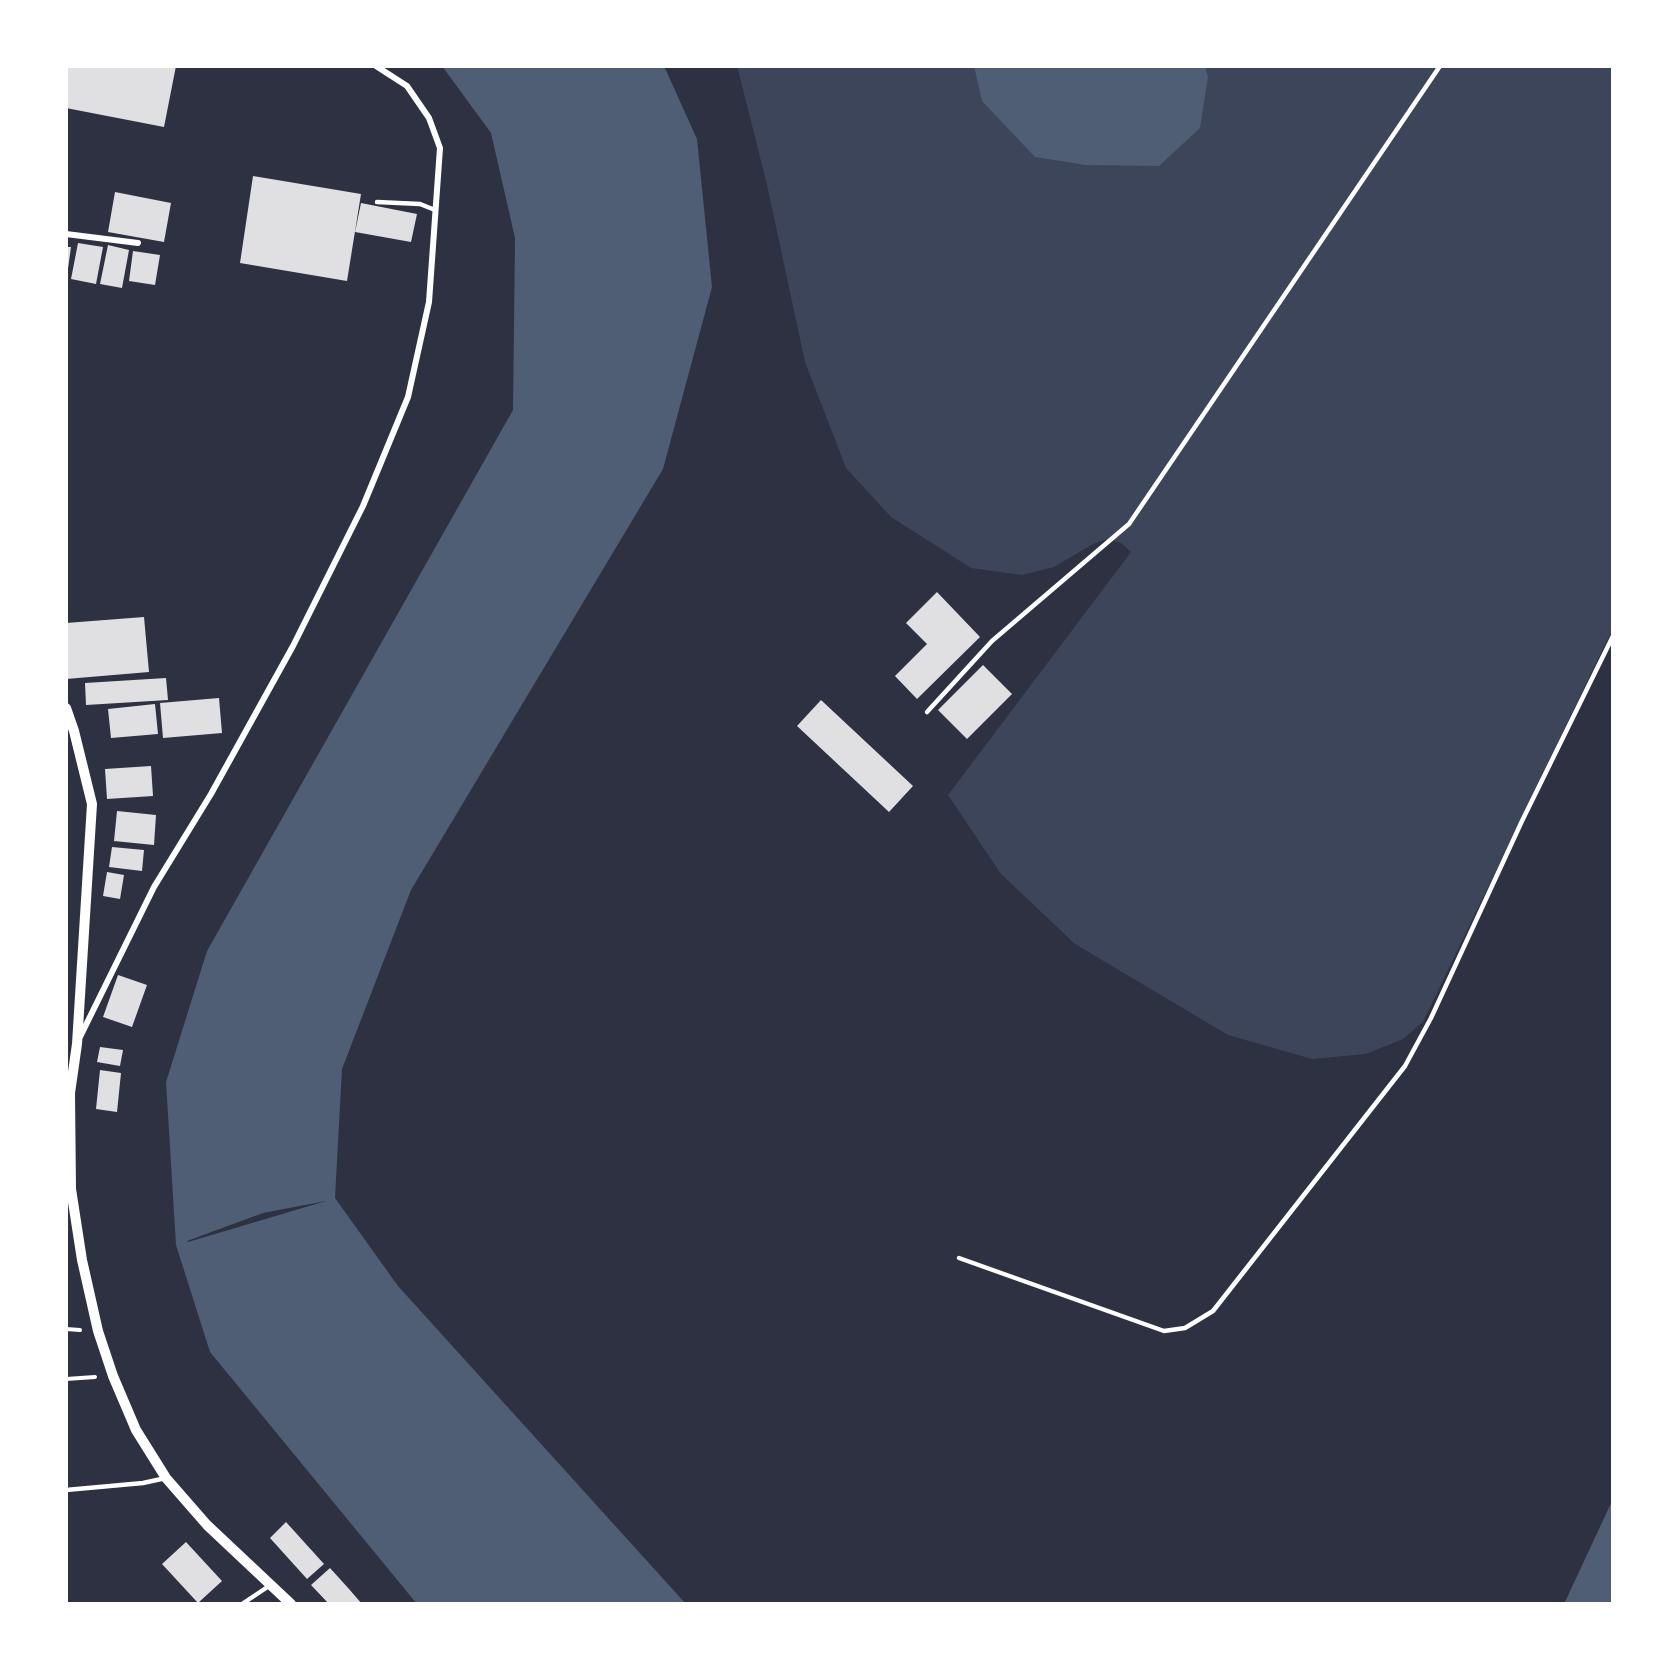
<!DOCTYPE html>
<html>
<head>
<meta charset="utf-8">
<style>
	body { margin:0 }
	#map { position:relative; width:1679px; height:1670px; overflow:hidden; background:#2d3142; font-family:Ubuntu,sans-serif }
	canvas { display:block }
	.frame { position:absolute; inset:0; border:68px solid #fff; pointer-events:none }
</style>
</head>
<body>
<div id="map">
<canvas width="1679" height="1670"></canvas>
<div class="frame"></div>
</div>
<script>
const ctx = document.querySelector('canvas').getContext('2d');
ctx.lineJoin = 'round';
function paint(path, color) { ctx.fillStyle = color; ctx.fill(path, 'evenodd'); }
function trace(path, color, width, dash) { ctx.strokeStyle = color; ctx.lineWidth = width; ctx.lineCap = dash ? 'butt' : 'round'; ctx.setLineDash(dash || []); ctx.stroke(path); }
paint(new Path2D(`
	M737,66h876v562l-190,394 -20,17 -37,15 -54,5 -84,-24 -153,-91 -74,-70 -53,-79 183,-243 -10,-9 -13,-4 -15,5 -39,23 -32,8 -51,-7 -80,-51 -45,-49 -41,-106 -38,-177z`), '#3c4559');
paint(new Path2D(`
	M442,66h222l33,73 15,148 -49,182 -252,421 -69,179 -7,129 63,88 288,318h-269l-207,-252 -34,-107 -10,-163 41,-131 306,-541 2,-172 -24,-105zM326,1201l-138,41 -1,-1 76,-28z
	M974,66h231l3,11 -8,51 -41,38 -73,-1 -51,-8 -53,-56z
	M1613,1499v105h-49z`), '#4f5d75');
paint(new Path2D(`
	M66,66h110l-12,61 -98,-19z
	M253,176l108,18 -14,87 -107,-18z
	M115,192l56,11 -7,39 -56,-10z
	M361,203l56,11 -6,28 -56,-10z
	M78,243l25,4 -7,37 -25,-5z
	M108,245l21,5 -7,38 -22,-4z
	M66,247h5l-4,29h-1z
	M133,251l27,4 -5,30 -26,-4z
	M937,592l43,45 -63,62 -22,-23 32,-32 -21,-21z
	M144,617l5,55 -83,7v-56z
	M983,665l29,29 -45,45 -29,-29z
	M166,678l2,22 -82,5 -1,-22z
	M219,698l3,35 -59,5 -3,-35z
	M821,700l92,86 -24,26 -92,-86z
	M155,704l3,30 -47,4 -3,-29z
	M151,766l2,30 -46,3 -2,-30z
	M117,811l39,4 -2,30 -40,-4z
	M112,847l32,3 -2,21 -33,-4z
	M107,872l17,3 -4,24 -17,-3z
	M118,975l29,10 -15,42 -29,-10z
	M100,1047l23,3 -3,16 -23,-4z
	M100,1070l21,3 -4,39 -21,-3z
	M286,1522l38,42 -17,15 -37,-41z
	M186,1542l36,39 -24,22 -36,-39z
	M330,1568l19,21 13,15h-33l-18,-19z`), '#e0e0e3');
trace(new Path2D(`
	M66,1329l14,1
	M66,1379l29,-2`), '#fff', 4);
trace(new Path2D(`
	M377,202l43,2 15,6
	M927,712l65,-71 137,-117 311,-458
	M959,1258l205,73 21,-3 28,-17 192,-245 26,-48 91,-197 91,-185
	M66,1490l77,-7 23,-5
	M242,1604l27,-18`), '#fff', 4.5);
trace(new Path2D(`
	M66,234l72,9
	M80,1037l74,-150 57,-93 82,-148 70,-140 45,-109 21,-95 11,-154 -11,-30 -22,-32 -31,-20`), '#fff', 6);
trace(new Path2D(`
	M66,708l8,23 18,73 -15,240 -7,49 1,96 11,71 16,71 15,45 23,54 30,48 41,47 84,79`), '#fff', 10);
</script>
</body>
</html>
